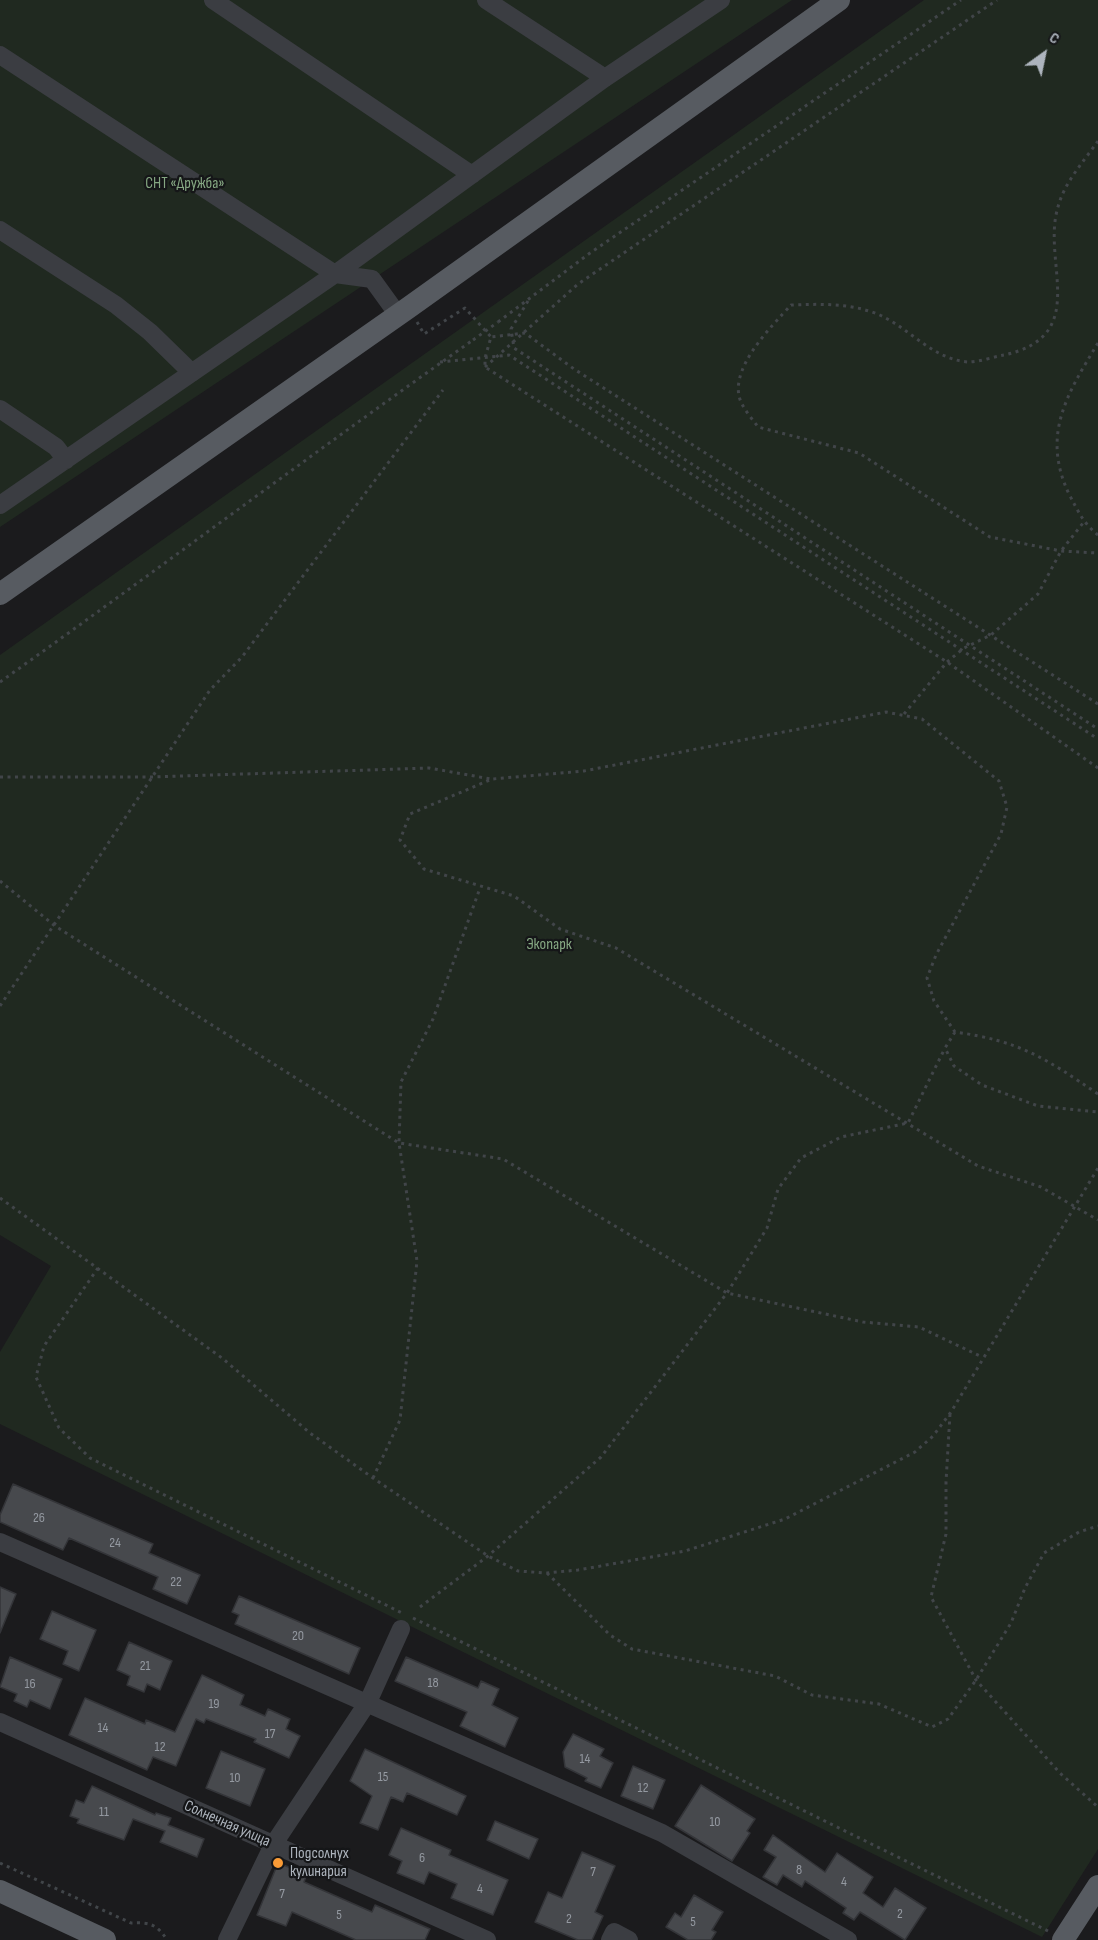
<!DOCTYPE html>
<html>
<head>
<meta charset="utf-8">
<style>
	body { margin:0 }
	#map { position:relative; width:1098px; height:1940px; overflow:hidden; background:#1b1b1d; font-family:"Sofia Sans Condensed",sans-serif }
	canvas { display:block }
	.north { position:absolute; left:1014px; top:24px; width:60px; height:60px; -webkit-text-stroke:4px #151618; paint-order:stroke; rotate:33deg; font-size:16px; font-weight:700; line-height:24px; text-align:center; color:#adb4bd }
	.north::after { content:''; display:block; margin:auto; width:21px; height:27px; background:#adb4bd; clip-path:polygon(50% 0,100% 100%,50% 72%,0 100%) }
</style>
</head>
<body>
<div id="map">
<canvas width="1098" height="1940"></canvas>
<div class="north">С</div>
</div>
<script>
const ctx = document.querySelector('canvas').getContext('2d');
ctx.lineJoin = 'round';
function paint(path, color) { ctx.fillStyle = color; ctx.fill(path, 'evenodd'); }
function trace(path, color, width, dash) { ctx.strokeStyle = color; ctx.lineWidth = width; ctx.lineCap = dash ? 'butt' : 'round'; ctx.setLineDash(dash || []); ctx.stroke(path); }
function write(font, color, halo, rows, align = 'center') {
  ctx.font = font + ' "Sofia Sans Condensed",sans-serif'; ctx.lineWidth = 4.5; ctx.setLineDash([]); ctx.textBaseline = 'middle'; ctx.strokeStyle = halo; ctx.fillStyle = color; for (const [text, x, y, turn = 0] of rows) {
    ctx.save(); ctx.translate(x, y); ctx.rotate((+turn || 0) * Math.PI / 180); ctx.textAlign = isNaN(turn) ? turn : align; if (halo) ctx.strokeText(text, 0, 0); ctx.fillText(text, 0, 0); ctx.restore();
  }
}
paint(new Path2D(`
	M0,0h792l-792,527z
	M924,0h174v1849l-56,88 -1042,-513v-72l51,-86 -51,-31v-580z`), '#202920');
const building = new Path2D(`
	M13,1484l140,60 -4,9 51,22 -13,29 -34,-15 5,-12 -89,-39 -6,12 -63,-28v-7z
	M0,1587l16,7 -16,39z
	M239,1596l121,52 -11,26 -114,-50 4,-9 -7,-3z
	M52,1611l44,19 -17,41 -16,-7 5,-13 -28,-12z
	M129,1642l43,19 -12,29 -13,-6 -3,8 -17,-7 3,-9 -13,-6z
	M10,1657l52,22 -12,30 -20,-9 -3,7 -13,-6 3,-7 -17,-7z
	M406,1657l72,31 3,-7 18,8 -7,16 26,13 -13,29 -45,-21 7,-14 -72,-31z
	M202,1675l42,20 -4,10 25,11 3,-7 22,10 -4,10 14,7 -11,22 -35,-16 2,-3 -50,-20 -2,4 -8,-4 -20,47 -23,-9 -6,13 -78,-35 16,-37 60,26 1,-4 29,12z
	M573,1734l31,15 -4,7 13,7 -12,25 -16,-7 2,-3 -22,-11 -2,-15z
	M365,1749l101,47 -9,19 -50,-22 -4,9 -12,-5 -13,33 -18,-7 12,-27 -22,-15z
	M221,1751l44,18 -15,37 -44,-18z
	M633,1766l32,14 -12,29 -32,-13z
	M701,1785l54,34 -8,12 3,2 -18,28 -57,-35z
	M92,1786l63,29 1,-2 15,5 -3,7 36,14 -7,18 -37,-15 5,-11 -32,-12 -9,21 -47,-17 2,-4 -9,-3 6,-16 8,3z
	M495,1821l43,18 -9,20 -42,-19z
	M401,1828l50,22 -2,5 59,25 -15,35 -42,-17 6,-14 -28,-12 -5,12 -27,-11 5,-12 -13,-6z
	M773,1835l52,37 12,-19 36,24 -10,16 20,14 12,-19 31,20 -21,32 -45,-28 -6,8 -11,-7 3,-5 -41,-27 -3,6 -19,-12 -6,10 -14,-8 13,-20 -12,-7z
	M582,1852l33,14 -20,46 8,4 -11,24h-14l-43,-18 13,-30 14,6z
	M278,1863l29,11 -3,8 68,30 3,-7 55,24 -5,11h-69l-64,-28 -6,14 -29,-11z
	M694,1895l29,17 -11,18 4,2 -5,8h-23l-22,-13 9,-14 6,4z`);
paint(building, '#47494d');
trace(building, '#343539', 1.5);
trace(new Path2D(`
	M1098,141c-14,20 -34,42 -40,66 -17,55 34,129 -54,148 -11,2 -25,7 -36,7 -38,-3 -61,-38 -96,-50 -27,-9 -53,-8 -81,-7 -20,22 -66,67 -49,99 4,8 11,16 16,23l101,26 131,84 71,14 37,2
	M528,301l-17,28 3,19 584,381
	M417,322l7,12 41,-26 26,29
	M498,322l92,-69 371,-253
	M1098,343c-31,51 -57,92 -29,151 9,17 14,29 29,41
	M440,362l69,-7 589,384
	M485,367l93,-83 419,-284
	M0,682c159,-113 314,-230 473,-342
	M1098,704l-524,-335 -49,-36 -34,4 -6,21v9l462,295 151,106
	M904,714l43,-52 17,-14 27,-13 47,-41 23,-43 22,-28
	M0,777h151l278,-9 62,11
	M0,881l55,45 344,217 104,16 224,134 136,29 56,5 63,30
	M0,1006l210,-316 32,-33 201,-267
	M955,1032l-10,16 9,18 28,19 56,21 60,6
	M1098,1094c-53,-36 -78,-53 -143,-62l-21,-31 -7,-23 9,-23 65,-121 6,-27 -8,-26 -77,-62 -36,-7 -302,59 -92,8 -82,35 -10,26 24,29 90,27 46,33 56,19 362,218 63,21 57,33
	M0,1198l222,160 88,75 63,45 115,78 30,15 29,2 31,-3 107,-19 100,-32 130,-67 18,-16 18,-24 147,-244
	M98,1268l-54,78 -8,31 23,51 31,30 312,155
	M950,1414l-4,68v52l-15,63 45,83 84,93 38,34
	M373,1478l27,-58 17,-159 -18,-118 2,-61 32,-63 47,-131
	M547,1573l63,62 22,14 143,27 37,19 67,9 53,23 16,-8 28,-39 35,-57 14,-35 19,-35 35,-21 19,-6
	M420,1607l68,-51 113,-99 126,-164 40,-65 11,-39 23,-31 40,-21 67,-14 37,-75
	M413,1618l635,313
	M0,1863l131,60c18,-1 26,1 36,17`), '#414549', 3, [3, 4.5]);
trace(new Path2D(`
	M213,0l259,175
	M486,0l119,78
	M0,55l335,219 37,5 26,36
	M0,230l116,75 34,27 42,41
	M0,409l56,38 10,13
	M0,505l335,-231 270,-196 116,-78
	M0,1542l662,291 186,107
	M0,1722l487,218
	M227,1940l46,-95 95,-143 33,-73
	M610,1940l4,-8 15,8`), '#3b3d42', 18);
trace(new Path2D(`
	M0,594l408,-286 431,-308
	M0,1891l105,49
	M1063,1940l35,-54`), '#575b61', 22);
trace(new Path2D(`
	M473,340l25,-18`), '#414549', 3, [3, 4.5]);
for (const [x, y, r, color] of [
	[278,1863,6,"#fa9b36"]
]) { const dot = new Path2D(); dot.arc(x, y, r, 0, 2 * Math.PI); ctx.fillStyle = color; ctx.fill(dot); trace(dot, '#151618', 2); }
write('14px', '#9499a1', null, [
	["26",39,1518],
	["24",115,1543],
	["22",176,1582],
	["20",298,1636],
	["21",145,1666],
	["18",433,1683],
	["16",30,1684],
	["19",214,1704],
	["14",103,1728],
	["17",270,1734],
	["12",160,1747],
	["14",585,1759],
	["15",383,1777],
	["10",235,1778],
	["12",643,1788],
	["11",104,1812],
	["10",715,1822],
	["6",422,1858],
	["8",799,1870],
	["7",593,1872],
	["4",844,1882],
	["4",480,1889],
	["7",282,1894],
	["2",900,1914],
	["5",339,1915],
	["2",569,1919],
	["5",693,1922]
]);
write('16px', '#86a883', '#151618', [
	["СНТ «Дружба»",185,184],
	["Экопарк",549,945]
]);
write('16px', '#adb4bd', '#151618', [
	["Солнечная улица",227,1824,24]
]);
write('16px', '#adb4bd', '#151618', [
	["Подсолнух",290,1854],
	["кулинария",290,1872]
], 'left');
</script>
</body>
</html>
